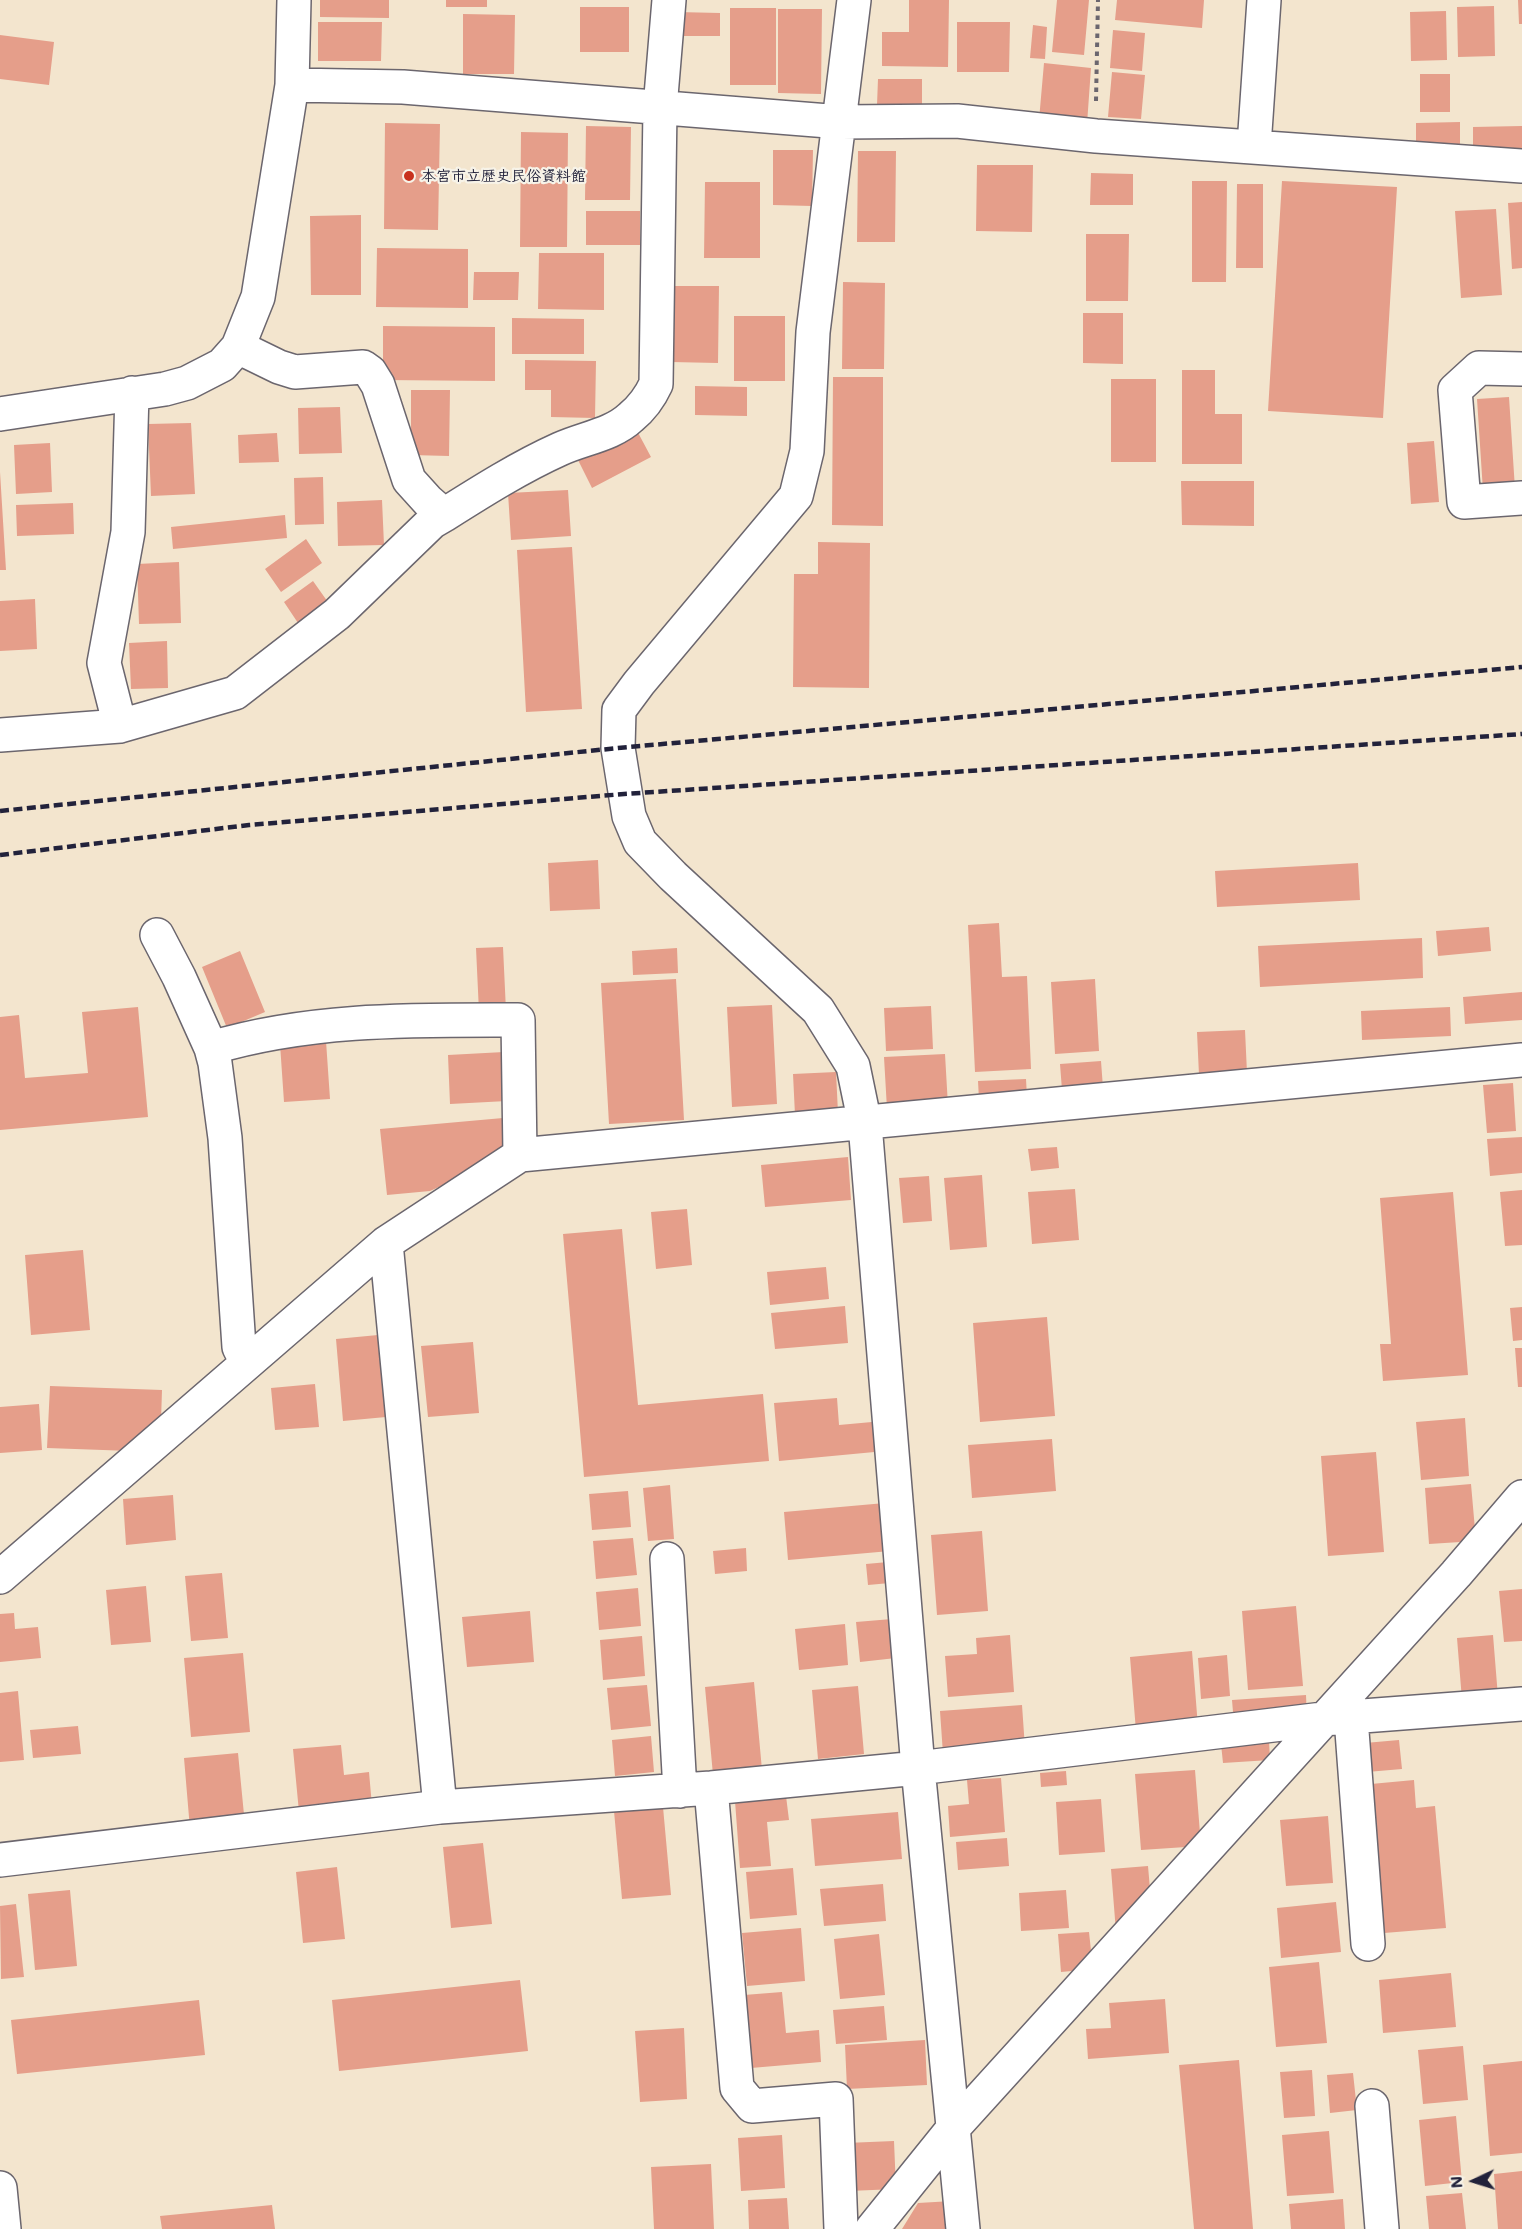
<!DOCTYPE html>
<html>
<head>
<meta charset="utf-8">
<style>
	body { margin:0 }
	#map { position:relative; width:1522px; height:2229px; overflow:hidden; background:#f3e5ce; font-family:Mali,sans-serif }
	canvas { display:block }
	.north { position:absolute; left:1444px; top:2151px; width:60px; height:60px; -webkit-text-stroke:4px #f7f3e8; paint-order:stroke; rotate:266deg; font-size:16px; font-weight:700; line-height:24px; text-align:center; color:#22223b }
	.north::after { content:''; display:block; margin:auto; width:21px; height:27px; background:#22223b; clip-path:polygon(50% 0,100% 100%,50% 72%,0 100%) }
</style>
</head>
<body>
<div id="map">
<canvas width="1522" height="2229"></canvas>
<div class="north">N</div>
</div>
<script>
const ctx = document.querySelector('canvas').getContext('2d');
ctx.lineJoin = 'round';
function paint(path, color) { ctx.fillStyle = color; ctx.fill(path, 'evenodd'); }
function trace(path, color, width, dash) { ctx.strokeStyle = color; ctx.lineWidth = width; ctx.lineCap = dash ? 'butt' : 'round'; ctx.setLineDash(dash || []); ctx.stroke(path); }
function write(font, color, halo, rows, align = 'center') {
  ctx.font = font + ' Mali,"Klee One",sans-serif'; ctx.lineWidth = 4.5; ctx.setLineDash([]); ctx.textBaseline = 'middle'; ctx.strokeStyle = halo; ctx.fillStyle = color; for (const [text, x, y, turn = 0] of rows) {
    ctx.save(); ctx.translate(x, y); ctx.rotate((+turn || 0) * Math.PI / 180); ctx.textAlign = isNaN(turn) ? turn : align; if (halo) ctx.strokeText(text, 0, 0); ctx.fillText(text, 0, 0); ctx.restore();
  }
}
paint(new Path2D(`
	M320,0h69v18l-69,-1z
	M446,0h41v7h-41z
	M909,0h40l-1,67 -66,-1v-34h27z
	M1057,0h32l-5,55 -32,-3z
	M1117,0h87l-2,28 -87,-8z
	M1518,0h4v24h-3z
	M1494,6l1,50 -37,1 -1,-50z
	M580,7h49v45h-49z
	M730,8h46v77h-46z
	M778,9h44l-1,85 -43,-1z
	M1446,11l1,49 -36,1 -1,-49z
	M677,12l43,1v23h-43z
	M463,14l52,1 -1,59h-51z
	M318,22h64l-1,39h-63z
	M957,22h53l-1,50h-52z
	M1033,25l14,2 -2,32 -15,-1z
	M1113,30l32,3 -3,38 -32,-3z
	M0,35l54,7 -5,43 -49,-6z
	M1044,63l47,5 -4,56 -48,-4z
	M1112,72l33,3 -4,44 -33,-2z
	M1420,74h30v38h-30z
	M878,79h44v26h-45z
	M1460,122v22l-44,1v-22z
	M385,123l55,1 -2,106 -54,-1z
	M586,126l45,1 -1,73h-45z
	M1522,126v29l-49,1v-29z
	M521,132l47,1 -1,114h-47z
	M773,150h40l-1,56 -39,-1z
	M858,151h38l-1,91h-38z
	M977,165h56l-1,67 -56,-1z
	M1091,173l42,1v31h-43z
	M1192,181h35l-1,101h-34z
	M1282,181l115,6 -14,231 -115,-7z
	M705,182h55v76h-56z
	M1237,184h26v84h-27z
	M1522,202v66l-10,1 -4,-66z
	M1496,209l6,86 -41,3 -6,-87z
	M586,211h54v34h-54z
	M361,215v80h-50l-1,-79z
	M1086,234h43l-1,67h-42z
	M377,248l91,1v59l-92,-1z
	M539,253h65v57l-66,-1z
	M474,272h45l-1,28h-45z
	M843,282l42,1 -1,86h-42z
	M671,286h48l-1,77 -47,-1z
	M1083,313h40v51l-40,-1z
	M734,316h51v65h-51z
	M512,318l72,1v35h-72z
	M383,326l112,1v54l-112,-1z
	M525,360l71,1 -1,57 -44,-1v-27h-26z
	M1182,370h33v44h27v50h-60z
	M833,377h50v149l-51,-1z
	M1111,379h45v83h-45z
	M695,386l52,1v29l-52,-1z
	M411,390h39l-1,66 -38,-1z
	M1509,397l6,92 -32,2 -6,-92z
	M340,407l2,46 -43,1 -1,-46z
	M191,423l4,71 -44,2 -3,-72z
	M635,427l16,30 -59,31 -15,-30z
	M277,433l2,29 -40,1 -1,-28z
	M1434,441l5,61 -28,2 -4,-61z
	M50,443l2,49 -36,2 -2,-49z
	M0,472l6,98h-6z
	M323,477l1,47 -29,1 -1,-47z
	M1181,481h73v45l-72,-1z
	M568,490l3,46 -60,4 -3,-47z
	M382,500l2,45 -46,1 -1,-44z
	M73,503l1,31 -57,2 -1,-31z
	M285,515l2,23 -114,11 -2,-22z
	M306,539l16,24 -41,29 -16,-23z
	M818,542l52,1 -1,145 -76,-1 1,-113h24z
	M572,547l10,162 -56,3 -9,-162z
	M179,562l2,61 -42,1 -2,-60z
	M313,581l17,24 -30,21 -16,-24z
	M35,599l2,50 -37,2v-50z
	M167,641l1,47 -37,1 -2,-46z
	M598,860l2,49 -50,2 -2,-48z
	M1358,863l2,37 -143,7 -2,-36z
	M999,923l3,54 25,-1 4,93 -56,3 -7,-147z
	M1489,927l2,24 -53,5 -2,-25z
	M1422,938l1,40 -163,9 -2,-41z
	M503,947l3,64 -27,1 -3,-64z
	M677,948l1,25 -45,2 -1,-24z
	M240,951l25,61 -38,16 -25,-61z
	M676,979l8,141 -75,4 -8,-141z
	M1095,979l4,72 -44,3 -4,-72z
	M1522,992v28l-57,4 -2,-27z
	M772,1005l5,99 -45,3 -5,-100z
	M931,1006l2,43 -47,2 -2,-43z
	M138,1007l10,110 -148,13v-113l19,-2 6,63 63,-5 -6,-61z
	M1450,1007l1,29 -89,4 -1,-29z
	M1245,1030l2,43 -48,2 -2,-43z
	M326,1041l4,58 -46,3 -4,-58z
	M504,1052l3,49 -57,3 -2,-49z
	M945,1054l3,52 -61,3 -3,-52z
	M1101,1061l2,27 -41,2 -2,-26z
	M836,1072l2,41 -43,2 -2,-41z
	M1026,1079l1,18 -48,3 -1,-19z
	M1513,1083l3,48 -29,2 -4,-48z
	M503,1118l4,38 -77,35 -43,4 -7,-66z
	M1522,1137v36l-32,3 -3,-37z
	M1057,1147l2,21 -28,3 -3,-22z
	M848,1157l3,43 -86,7 -4,-42z
	M982,1175l5,72 -37,3 -6,-72z
	M929,1176l3,45 -29,2 -4,-45z
	M1075,1189l4,51 -47,4 -4,-52z
	M1522,1190v55l-17,1 -5,-54z
	M1453,1192l15,183 -85,6 -3,-37h11l-11,-146z
	M687,1209l5,56 -36,4 -5,-57z
	M622,1229l16,176 125,-11 6,67 -185,16 -21,-243z
	M83,1250l7,80 -59,5 -6,-80z
	M826,1267l3,32 -59,6 -3,-33z
	M845,1306l3,37 -73,6 -4,-36z
	M1522,1307v33l-9,1 -3,-33z
	M1047,1317l8,99 -75,6 -7,-99z
	M378,1335l8,82 -43,4 -7,-82z
	M473,1342l6,71 -51,4 -7,-71z
	M1515,1348h7v39h-4z
	M315,1384l4,43 -44,3 -4,-42z
	M50,1386l112,4 -1,31 -30,30 -84,-3z
	M837,1398l2,27 44,-4 2,30 -106,10 -5,-58z
	M39,1404l3,46 -42,3v-46z
	M1465,1418l4,58 -48,4 -5,-58z
	M1052,1439l4,52 -84,7 -4,-53z
	M1376,1452l8,100 -56,4 -7,-100z
	M1471,1484l5,57 -47,3 -4,-56z
	M670,1485l4,54 -26,2 -5,-53z
	M628,1491l3,36 -39,3 -3,-36z
	M173,1495l3,45 -50,5 -3,-46z
	M885,1503l5,48 -102,9 -4,-48z
	M982,1531l6,80 -51,4 -6,-80z
	M633,1538l4,37 -41,4 -3,-38z
	M746,1548l1,23 -32,3 -2,-23z
	M888,1562l2,21 -22,2 -2,-21z
	M222,1573l6,65 -37,3 -6,-65z
	M146,1586l5,56 -40,3 -5,-55z
	M638,1588l3,38 -42,4 -3,-38z
	M1522,1589v52l-18,1 -5,-51z
	M1296,1606l7,80 -55,4 -6,-79z
	M530,1611l4,51 -67,5 -5,-50z
	M14,1613l1,16 23,-2 3,31 -41,4v-48z
	M892,1619l4,39 -36,4 -4,-40z
	M845,1624l3,41 -49,5 -4,-41z
	M1010,1635l4,57 -66,5 -3,-41 32,-2 -1,-16z
	M1493,1635l5,62 -36,3 -5,-62z
	M642,1636l3,40 -42,4 -3,-40z
	M1192,1651l6,76 -62,4 -6,-74z
	M243,1653l7,79 -59,5 -7,-79z
	M1227,1655l3,41 -29,3 -3,-41z
	M754,1682l8,88 -49,5 -8,-88z
	M647,1685l4,41 -40,4 -4,-42z
	M858,1686l6,68 -46,5 -6,-69z
	M18,1691l6,69 -24,2v-69z
	M1306,1695l1,23 -73,6 -2,-24z
	M1022,1705l3,43 -82,6 -3,-43z
	M78,1726l3,28 -48,4 -3,-28z
	M651,1736l3,36 -39,4 -3,-36z
	M1399,1740l3,29 -35,3 -2,-29z
	M1269,1741l1,19 -47,3 -2,-19z
	M341,1745l3,30 25,-3 3,34 -73,6 -6,-63z
	M238,1753l7,72 -55,4 -6,-71z
	M1195,1770l6,76 -60,4 -6,-76z
	M1066,1771l1,14 -26,2 -1,-14z
	M1001,1778l4,54 -55,5 -2,-31 21,-2 -2,-24z
	M1414,1780l2,28 19,-2 11,122 -62,5 -13,-149z
	M786,1796l3,24 -22,2 4,44 -31,2 -5,-67z
	M1101,1799l4,53 -46,3 -3,-53z
	M663,1807l8,88 -49,4 -8,-88z
	M898,1812l4,47 -87,7 -4,-47z
	M1328,1816l5,67 -47,3 -6,-66z
	M1007,1838l2,28 -51,4 -2,-28z
	M483,1843l9,81 -41,4 -8,-81z
	M1148,1866l3,35 -35,31 -5,-63z
	M337,1867l8,72 -42,4 -7,-71z
	M793,1868l4,47 -47,4 -4,-47z
	M883,1884l3,37 -62,5 -4,-37z
	M70,1890l7,76 -42,4 -7,-76z
	M1066,1890l3,38 -48,3 -2,-38z
	M1336,1902l5,50 -60,6 -4,-50z
	M16,1904l8,73 -23,2 -1,-73z
	M801,1928l4,53 -58,5 -5,-53z
	M1089,1932l4,37 -32,3 -3,-38z
	M879,1934l6,61 -45,4 -6,-60z
	M1319,1962l8,81 -51,4 -7,-80z
	M1451,1973l5,54 -73,6 -4,-53z
	M520,1980l8,71 -189,20 -7,-71z
	M782,1992l4,41 33,-3 2,32 -70,6 -7,-73z
	M1165,1999l4,54 -81,6 -2,-30 25,-1 -2,-25z
	M199,2000l6,55 -188,19 -6,-54z
	M884,2006l3,34 -51,4 -3,-34z
	M684,2028l3,71 -47,3 -5,-71z
	M925,2040l2,45 -80,4 -2,-44z
	M1463,2046l5,54 -45,4 -5,-54z
	M1239,2060l14,169h-59l-15,-164z
	M1522,2061v92l-32,3 -7,-91z
	M1312,2070l3,46 -31,2 -4,-46z
	M1353,2073l4,37 -27,3 -3,-38z
	M1456,2116l6,66 -37,4 -6,-66z
	M1329,2131l5,62 -47,3 -5,-61z
	M782,2135l3,53 -44,3 -3,-53z
	M894,2141l2,48 -47,2 -3,-48z
	M711,2164l3,65h-60l-3,-62z
	M1522,2171v58h-24l-4,-55z
	M1462,2193l4,36h-37l-3,-33z
	M787,2198l2,31h-40l-1,-29z
	M1343,2199l2,30h-54l-2,-25z
	M952,2201l2,28h-52l16,-26z
	M272,2205l3,24h-113l-2,-13z`), '#e59e8a');
const minor = new Path2D(`
	M854,0l-41,332 -6,119 -11,45 -157,187 -20,27 -1,38 11,68 11,26 33,34 145,134 35,56 12,58 53,644 45,461
	M292,85l111,2 438,35 116,-1 139,15 426,30
	M1254,146l10,-146
	M1522,369l-43,-1 -24,22 9,112 58,-4
	M0,414l165,-25 22,-6 35,-18 16,-18 20,-50 34,-212 2,-85
	M444,515c38,-24 76,-48 116,-66 24,-11 52,-14 71,-32 11,-9 19,-20 25,-33l4,-276 9,-108
	M120,726l-16,-63 24,-131 4,-139
	M0,735l120,-9 115,-33 102,-79 95,-92 12,-7 -16,-14 -19,-21 -31,-95 -8,-13 -7,-5 -68,5 -16,-5 -41,-20
	M157,935l22,42 32,71 4,15 10,75 14,209 8,16
	M211,1048c100,-30 204,-28 307,-28l2,135
	M386,1243l54,564
	M667,1559l13,232
	M0,1577l386,-334 134,-88 1002,-95
	M1351,1718l17,226
	M711,1788l26,300 15,18 84,-7 5,130
	M0,1860l440,-53 271,-19 207,-20 405,-49 199,-15
	M1372,2106l10,123
	M0,2188l4,41
	M872,2229l83,-103 501,-552 66,-77`);
trace(minor, '#6b666e', 36);
trace(new Path2D(`
	M1096,101l2,-101`), '#6b666e', 4, [4.5, 4.5]);
trace(minor, '#fff', 33);
trace(new Path2D(`
	M0,811l618,-63 904,-81
	M0,855l249,-30 375,-31 898,-60`), '#22223b', 4.5, [9, 4.5]);
for (const [x, y, r, color] of [
	[409,176,6,"#c8321e"]
]) { const dot = new Path2D(); dot.arc(x, y, r, 0, 2 * Math.PI); ctx.fillStyle = color; ctx.fill(dot); trace(dot, '#f7f3e8', 2); }
write('bold 15px', '#22223b', '#f7f3e8', [
	["本宮市立歴史民俗資料館",421,176]
], 'left');
</script>
</body>
</html>
